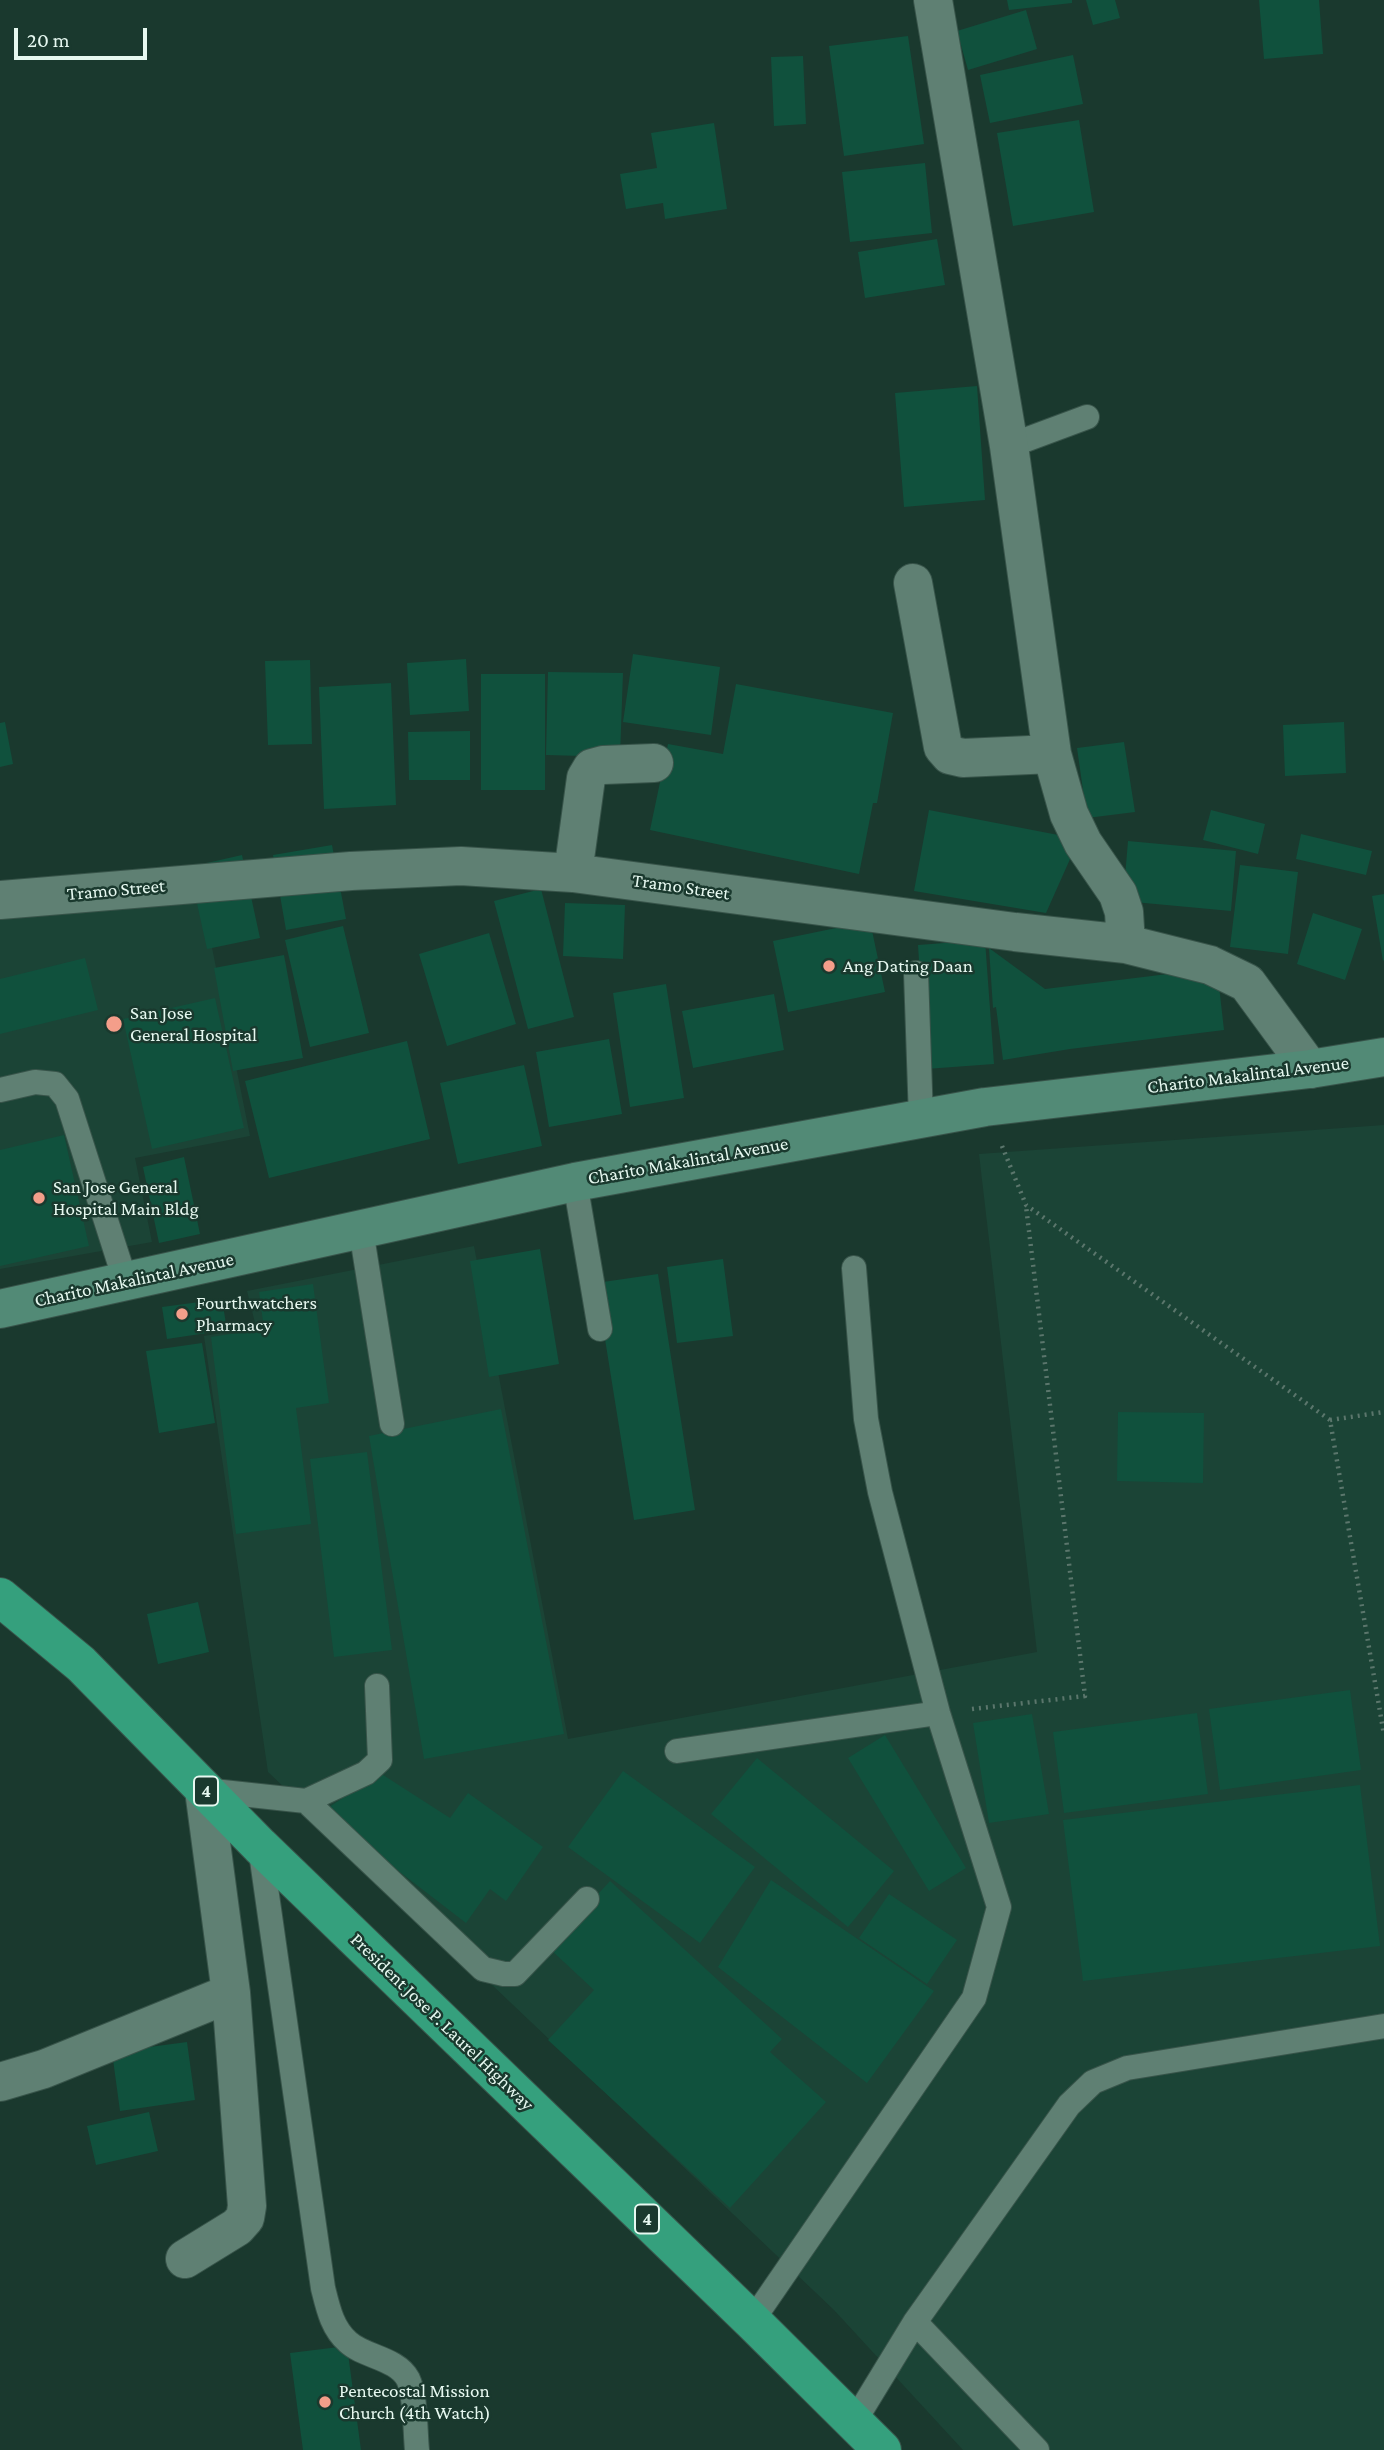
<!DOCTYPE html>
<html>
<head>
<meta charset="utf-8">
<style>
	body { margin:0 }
	#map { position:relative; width:1384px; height:2450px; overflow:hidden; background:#1a392e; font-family:"Crimson Pro",serif }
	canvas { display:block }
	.scale { position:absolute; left:14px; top:28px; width:133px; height:32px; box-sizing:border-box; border:4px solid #e6f8f0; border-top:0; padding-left:9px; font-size:21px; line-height:24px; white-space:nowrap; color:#e6f8f0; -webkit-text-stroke:5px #1a392e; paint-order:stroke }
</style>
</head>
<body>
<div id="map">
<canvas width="1384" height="2450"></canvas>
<div class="scale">20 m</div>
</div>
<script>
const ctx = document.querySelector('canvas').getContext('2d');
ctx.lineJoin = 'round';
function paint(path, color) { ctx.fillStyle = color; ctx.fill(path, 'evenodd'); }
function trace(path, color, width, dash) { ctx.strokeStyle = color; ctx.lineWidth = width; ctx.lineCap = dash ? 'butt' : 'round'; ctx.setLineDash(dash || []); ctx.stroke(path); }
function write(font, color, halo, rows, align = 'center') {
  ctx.font = font + ' "Crimson Pro",serif'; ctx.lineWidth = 5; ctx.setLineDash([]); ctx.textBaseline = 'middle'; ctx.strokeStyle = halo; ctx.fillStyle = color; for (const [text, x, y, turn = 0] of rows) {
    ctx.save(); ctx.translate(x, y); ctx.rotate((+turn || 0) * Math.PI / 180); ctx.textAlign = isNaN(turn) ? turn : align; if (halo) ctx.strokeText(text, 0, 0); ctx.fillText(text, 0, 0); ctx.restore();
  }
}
paint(new Path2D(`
	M201,893l49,243 -115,22 17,84 -152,27v-357z
	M1384,1125v1325h-421l-129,-140 -566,-538 -64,-436 52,-9 -9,-36 227,-45 94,493 469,-87 -58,-498z`), '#1b4436');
paint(new Path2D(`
	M1007,0h65v3l-63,7z
	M1086,0h29l5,18 -27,7z
	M1259,0h60l4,54 -59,5z
	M1026,10l11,39 -69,21 -11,-39z
	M908,36l16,108 -80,12 -15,-110z
	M1073,55l10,49 -93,19 -10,-48z
	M803,56l3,68 -32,2 -3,-69z
	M1079,120l15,92 -81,14 -16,-93z
	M714,123l13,86 -62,10 -2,-16 -37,6 -6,-35 37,-6 -6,-35z
	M925,163l7,70 -82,9 -8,-70z
	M937,239l8,46 -80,13 -7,-46z
	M977,386l8,114 -81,7 -9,-114z
	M633,654l87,13 -9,68 -88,-13z
	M466,659l3,52 -59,4 -3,-52z
	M310,660l2,84 -44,1 -3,-84z
	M548,672l75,1 -3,84 -74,-2z
	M481,674h64v116h-64z
	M391,683l5,122 -72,4 -5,-122z
	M736,684l157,29 -16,90h-4l-14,71 -209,-44 18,-86 55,10z
	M5,722l8,42 -13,3v-44z
	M1344,722l2,51 -61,3 -2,-51z
	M470,731v49h-61l-1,-48z
	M1124,742l11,70 -48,6 -10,-70z
	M929,810l150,29 -33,74 -132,-22z
	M1211,810l54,14 -7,30 -55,-14z
	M1301,834l71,17 -6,24 -70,-16z
	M1128,841l108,10 -5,60 -108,-10z
	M332,845l14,74 -60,11 -13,-75z
	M242,855l18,83 -53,11 -18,-82z
	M1240,865l58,7 -10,82 -58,-7z
	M541,889l33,128 -46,12 -34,-128z
	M1384,894v66l-1,1 -11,-65z
	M565,903l60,2 -2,54 -60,-3z
	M1313,913l49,16 -17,51 -48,-16z
	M870,921l15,71 -97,20 -15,-71z
	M343,926l26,107 -59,14 -25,-107z
	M489,933l27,91 -69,22 -28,-92z
	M985,940l9,124 -68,5 -8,-124z
	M989,948l56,41 172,-21 7,62 -154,19 -67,11 -7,-53 -3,1z
	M284,955l19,103 -70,13 -19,-103z
	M85,958l13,52 -98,24v-55z
	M666,984l18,114 -54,9 -17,-114z
	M774,994l10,56 -91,18 -11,-57z
	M215,998l29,130 -92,21 -29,-130z
	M609,1039l13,75 -73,13 -13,-75z
	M407,1041l23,98 -161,39 -24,-97z
	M524,1065l18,81 -84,18 -18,-81z
	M64,1135l25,111 -89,20v-116z
	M184,1157l16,77 -41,9 -16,-76z
	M540,1249l19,115 -70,13 -19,-116z
	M723,1259l10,77 -56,7 -10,-76z
	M658,1274l37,236 -61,10 -38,-237z
	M313,1284l16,119 -33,5 15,116 -75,10 -25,-197 53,-8 -5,-37z
	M222,1299l5,31 -60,9 -5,-32z
	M202,1343l13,80 -56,10 -13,-82z
	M501,1409l63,325 -140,25 -55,-323z
	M1118,1412l86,1 -1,70 -86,-2z
	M367,1452l25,198 -58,7 -24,-198z
	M198,1602l11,50 -51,12 -11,-50z
	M1350,1690l11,80 -141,20 -11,-81z
	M1197,1713l11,81 -144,19 -11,-81z
	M1032,1714l17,100 -60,9 -16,-100z
	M885,1735l81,133 -37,23 -81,-133z
	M757,1758l137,113 -46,56 -137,-113z
	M623,1771l132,96 -55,76 -132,-96z
	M380,1773l70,45 18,-25 75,54 -37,54 -16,-12 -24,34 -144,-111z
	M1360,1785l20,161 -297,35 -20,-161z
	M771,1880l163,111 -67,92 -149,-116z
	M610,1881l172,158 -12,13 56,50 -96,106 -182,-168 46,-50 -45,-42z
	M889,1894l68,46 -30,44 -68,-46z
	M187,2042l8,58 -75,11 -8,-59z
	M149,2112l9,39 -62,14 -9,-39z
	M347,2346l14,104h-58l-13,-97z`), '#10513d');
const lane = new Path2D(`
	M1009,446l78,-29
	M916,973l5,146
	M0,1090l35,-8 20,2 12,15 59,184
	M575,1182l25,147
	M361,1230l31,194
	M677,1751l261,-38
	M204,1790l102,11 60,-28 14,-13 -3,-74
	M306,1801l177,168 21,5h11l72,-75
	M260,1846l63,442c5,20 9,40 25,54 16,15 49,16 60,37 8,17 7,52 9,71
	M752,2321l222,-323 25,-91 -61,-194 -58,-221 -14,-73 -12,-151
	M915,2322l122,128
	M854,2422l61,-100 154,-217 24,-23 34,-14 257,-42`);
const street = new Path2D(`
	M933,0l76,446 43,308 17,60 14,29 35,51 6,18 2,32
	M913,583l30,164 7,8 13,3 89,-4
	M573,873l13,-95 6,-10 11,-3 51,-2
	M0,900l351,-29 110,-5 112,7 442,59 111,12 84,21 37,18 63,86
	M0,2082l44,-13 187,-76
	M185,2259l52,-32 8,-9 2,-12 -16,-213 -27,-203`);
const secondary = new Path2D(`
	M0,1309l575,-127 410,-75 325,-38 74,-12`);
const highway = new Path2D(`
	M0,1597l81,67 179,182 492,475 130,129`);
trace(lane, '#38544a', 26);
trace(street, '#38544a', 40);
trace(secondary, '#38544a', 40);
trace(highway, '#38544a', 40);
trace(new Path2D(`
	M1002,1146l24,59 304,215 54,315
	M1330,1420l54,-8
	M972,1709l113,-13 -59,-490`), '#5b766c', 4.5, [2, 5]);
trace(lane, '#5f8073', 24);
trace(street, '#5f8073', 38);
trace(secondary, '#528a76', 38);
trace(highway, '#35a07d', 38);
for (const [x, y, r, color] of [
	[829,966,7,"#f49e8a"],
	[114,1024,9,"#f49e8a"],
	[39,1198,7,"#f49e8a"],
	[182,1314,7,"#f49e8a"],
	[325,2402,7,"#f49e8a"]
]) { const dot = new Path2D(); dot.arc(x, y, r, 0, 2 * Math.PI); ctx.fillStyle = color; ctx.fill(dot); trace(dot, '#1a392e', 2.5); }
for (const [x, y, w] of [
	[206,1791,24],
	[647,2219,24]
]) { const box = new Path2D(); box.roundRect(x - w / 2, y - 14.5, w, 29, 5); ctx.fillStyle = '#1a392e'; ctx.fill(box); trace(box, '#e6f8f0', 2); }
write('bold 18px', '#e6f8f0', null, [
	["4",206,1791],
	["4",647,2219]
]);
write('19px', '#e6f8f0', '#1a392e', [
	["Tramo Street",681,887,8],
	["Tramo Street",116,890,-5],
	["Charito Makalintal Avenue",1248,1075,-7],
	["Charito Makalintal Avenue",688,1161,-10],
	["Charito Makalintal Avenue",134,1280,-12],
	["President Jose P. Laurel Highway",442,2022,44]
]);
write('19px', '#e6f8f0', '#1a392e', [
	["Ang Dating Daan",843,966],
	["San Jose",130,1013],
	["General Hospital",130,1035],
	["San Jose General",53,1187],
	["Hospital Main Bldg",53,1209],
	["Fourthwatchers",196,1303],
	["Pharmacy",196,1325],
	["Pentecostal Mission",339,2391],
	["Church (4th Watch)",339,2413]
], 'left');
</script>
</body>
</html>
